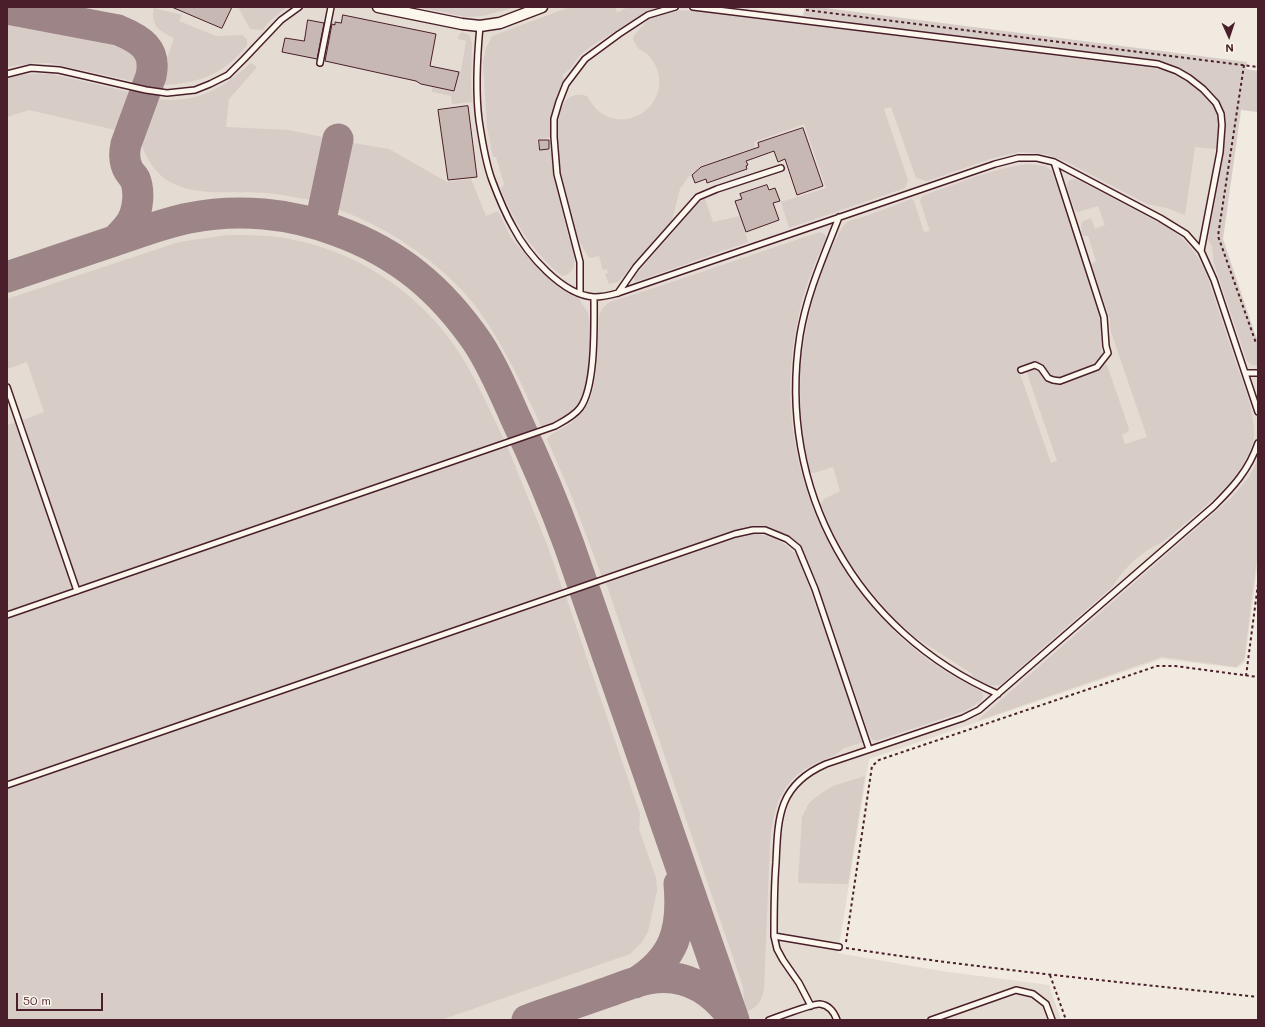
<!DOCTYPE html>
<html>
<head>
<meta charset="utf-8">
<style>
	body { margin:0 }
	#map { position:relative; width:1265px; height:1027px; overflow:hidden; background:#f0eae0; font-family:Mali,sans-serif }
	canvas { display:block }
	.frame { position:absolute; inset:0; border:8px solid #4a1f2b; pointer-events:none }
	.north { position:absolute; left:1209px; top:16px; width:40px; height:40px; -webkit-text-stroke:3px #fbf7ec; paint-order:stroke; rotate:177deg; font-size:11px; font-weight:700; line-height:16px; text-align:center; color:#4a1f2b }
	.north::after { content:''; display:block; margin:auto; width:14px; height:18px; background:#4a1f2b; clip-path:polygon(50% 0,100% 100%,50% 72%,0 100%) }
	.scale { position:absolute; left:16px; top:993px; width:87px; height:18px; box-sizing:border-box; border:2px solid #4a1f2b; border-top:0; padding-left:5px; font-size:12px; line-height:14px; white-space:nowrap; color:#4a1f2b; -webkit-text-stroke:3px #fbf7ec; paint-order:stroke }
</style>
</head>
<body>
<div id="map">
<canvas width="1265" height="1027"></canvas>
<div class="frame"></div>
<div class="north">N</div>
<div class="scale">50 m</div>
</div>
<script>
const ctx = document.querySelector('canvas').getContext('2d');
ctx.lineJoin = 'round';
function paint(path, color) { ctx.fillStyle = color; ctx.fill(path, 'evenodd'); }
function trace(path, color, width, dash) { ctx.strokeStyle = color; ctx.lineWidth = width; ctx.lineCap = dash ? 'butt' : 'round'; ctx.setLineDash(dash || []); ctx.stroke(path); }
paint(new Path2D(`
	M7,7h452l13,3 7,-3h258l494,61 8,10 -25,158 44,113v212l-13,101 -8,6 -75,-9 -293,100 -31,194 103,18 108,14 12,35h-1054z`), '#e4dbd2');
paint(new Path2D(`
	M238,7h49l-16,13 -9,10 -12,-1z
	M418,7h97l-32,9 -17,1z
	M570,7h45l2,6 11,-6h33l-15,5 -56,35 -10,8 -10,14 -8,6 2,3c-8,19 -15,39 -14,59l-13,3 2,10h12c3,27 10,54 16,81 2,10 9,22 7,33 -1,6 -6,12 -12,12 -29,-23 -48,-54 -61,-87l3,-5 -8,-27h-3l-6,-30 -4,-64 3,-15 6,-12z
	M805,7h12l430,55 -1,7 12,2v41l-17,-2 -18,129 33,98 2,1v28l-6,-1 -5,-4 -33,-97 -2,-18 -4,-6 17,-100c0,-9 2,-19 -1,-28 -10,-27 -39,-42 -64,-50l-338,-42 -19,-5z
	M154,8l28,7 -3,6 37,15 26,-1 5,4v6c-22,30 -53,40 -89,40l16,-47c-14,-7 -24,-12 -20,-30z
	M676,10l15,1 471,58c21,7 50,24 56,46 3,11 0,23 -1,34l-22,-2 -10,68 -18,-7 -20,-4 -80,-42 -22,-8 -25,-2 -27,6 -66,23 -11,-3 -25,-71 -7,2 24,71 -3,8 -116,40 -8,-26 45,-14 -22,-64 -50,18 1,5 -54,19 -12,10 -9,13 -8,31 -54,62 -9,2 -4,-10 3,-1 -1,-4 -4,1 -4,-14 -10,2c-4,-8 -10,-16 -13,-24 -9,-23 -42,-153 11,-138 4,6 8,13 14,17 26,18 62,-4 58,-36 -1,-8 -5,-16 -11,-22 -2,-3 -7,-4 -10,-7 -2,-2 -4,-7 -5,-11 16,-18 18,-23 43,-27z
	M7,22l102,22 22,7 7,13 -1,18 -88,-19h-14l-28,4z
	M462,32l7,3 3,8 -1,36 1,23 -20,2 -1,-8 -19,-4v-5l23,4 4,-20h2l5,-30 -8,-2v-3z
	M251,63l6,4 -28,32 -3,28 63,3 42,9 -12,62c-17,-2 -34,-6 -51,-8 -39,-4 -94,10 -118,-31 -4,-7 -9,-15 -10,-23 0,-6 11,-32 14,-40 43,5 66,-9 97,-36z
	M34,74h17l82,19 -13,38 -91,-21 -22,7v-39l11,-3z
	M348,142l41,7 58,33 24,-3 15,37 12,-5 13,27 30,34 17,15 21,12 9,14 2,10c-1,29 3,70 -21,90 -7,7 -17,11 -27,15 -19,-41 -38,-83 -65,-120 -27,-36 -71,-68 -111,-87 -10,-5 -21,-9 -32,-13z
	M1029,164l16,2 7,5 50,145 -3,1c4,11 0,25 3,37l-6,9 -38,15h-6c-14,-18 -14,-17 -34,-10l33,95 6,-2 -31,-91c3,0 7,-2 10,-1 6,0 8,12 20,15l39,-13 8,-7 4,1 22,64 -1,3 -6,3 3,9 22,-7 -37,-108v-10l-19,-55 5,-3 -8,-25h-5l-2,-10 1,-4 9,-4 4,11 10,-4 -7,-19 -20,6 -3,-2 -8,-22v-5l3,-3 6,-1 87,46c24,15 33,25 44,51 10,29 19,58 29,87 8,23 19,48 18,73 -1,11 -8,24 -14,33 -18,27 -53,52 -77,73 -22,9 -39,26 -52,46l-111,97c-9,2 -25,-3 -29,-12l-56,-36 -23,-21 -24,-28 -19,-26 -17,-31 -11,-27 3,-5 16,-8 -7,-24 -19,6 -4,-1c-17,-75 -12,-137 15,-208 4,-10 14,-34 21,-41 3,-3 10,-4 14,-5 17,-6 34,-12 51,-19l3,2 10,31 6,-1 -10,-30 2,-5c35,-12 70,-28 107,-32z
	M705,199l8,23 27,-6 8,26 -113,40 -1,-5 65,-75z
	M820,232l4,2c2,2 2,2 2,5 -1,7 -7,13 -9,19 -6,15 -12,31 -16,46 -6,28 -11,56 -11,84 1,101 46,195 123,260 21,18 45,31 69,44l1,4 -2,5 -16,10 -89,30 -4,-2 -3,-5 -54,-157 -10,-23 -7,-10 -12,-8 -33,-7 -151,48 -32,-85 -23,-53c6,-8 17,-10 25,-17 4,-3 7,-7 11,-11 17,-18 14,-70 16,-95 2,-7 5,-10 11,-14l41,-13z
	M227,235c23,0 45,0 67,5 62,12 120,50 157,101 22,30 37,66 53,99l-420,146 -6,-2 -55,-164 21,-8 -17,-50 -20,7v-70l172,-57z
	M16,422l56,163 -3,6 -62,20v-186z
	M507,446l41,101 15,44 -556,190v-165z
	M1258,459v91l-14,110 -8,7 -74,-10 -185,64 254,-223 18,-21z
	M754,534c18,1 33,9 44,23l65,181 1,4c-7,2 -15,4 -21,7 -3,2 -6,5 -10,7 -9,4 -19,7 -28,13 -27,18 -32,43 -35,74l-6,146c-2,12 -7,20 -19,23l-2,-25 -137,-404 131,-45z
	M566,597l74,217 -1,15 17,49 1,13 -9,41 -6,10 -12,12 -189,66h-434v-232z
	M865,776l-17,108 -50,-1 4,-66 7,-14 11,-9 13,-8z`), '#d8ccc6');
trace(new Path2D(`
	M7,9l111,21c22,9 39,19 33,46l-25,68c-2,9 -2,19 3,27 2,3 4,5 6,8 5,12 3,31 -3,42 -4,7 -10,13 -16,19
	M320,224l18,-85
	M7,277c36,-12 71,-24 107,-36 25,-8 49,-18 75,-23 49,-10 101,-5 148,13 61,22 104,58 141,112 15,23 26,49 37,74 20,42 38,84 54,128l165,475
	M635,983c40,-24 48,-54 44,-99
	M527,1020c25,-9 50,-17 75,-26 15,-5 31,-12 46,-15 35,-7 62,9 82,35`), '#9d8486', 31);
const building = new Path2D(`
	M172,7h60l-10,21z
	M343,15l93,19 -6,32 29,6 -5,19 -33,-7 -5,-3 -91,-20 7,-37 3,1v-3l6,1z
	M308,20l16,3 -7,36 -35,-7 3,-14 19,3z
	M468,106l9,71 -29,3 -10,-70z
	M803,128l20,58 -26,9 -12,-36 -7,3 -4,-11 -28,10 2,4 -2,1 1,3 -40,14 -1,-4 -11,4 -3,-8 9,-8 58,-20 -1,-4z
	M539,140h10v9l-9,1z
	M767,185l2,5 6,-2 5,13 -7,2 6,17 -33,12 -11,-31 7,-2 -2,-5z`);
paint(building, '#c8b8b3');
trace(building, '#4a1f2b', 1);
const service = new Path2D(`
	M693,7l465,57 19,7 12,7 14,11 13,14 5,11 1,11 -2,27 -19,99
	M480,26c-3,32 -5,63 -1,94 3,20 6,41 13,60 6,16 13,33 21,47 14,27 49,68 81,70 8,0 17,-2 24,-4l377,-129 23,-6h19l17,4 106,56 26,16 15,17 13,29 44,132
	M320,63l11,-56
	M7,74l24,-6 28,2 87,20 21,3 28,-3 15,-6 18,-9 16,-16 37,-39 18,-13
	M839,217c-15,39 -32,76 -39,118 -24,154 56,297 198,359
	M580,293v-31l-23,-88 -3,-37v-18l5,-17 7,-18 19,-25 34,-25 29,-19 27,-8
	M618,293l18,-26 62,-70 19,-8 64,-21
	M1021,370l14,-5 6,3 7,10 5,2 7,1 37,-14 11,-14 -2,-7 -2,-29 -50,-155
	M1246,373h12
	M7,387l70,204
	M7,615l548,-189c9,-5 19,-10 25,-18 16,-21 14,-84 14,-111
	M7,785l728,-251 18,-4h12l22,9 11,9 17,41 54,160
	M774,936l65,11
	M811,1006l-12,-23 -16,-23 -6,-11 -3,-13c0,-25 0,-49 2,-73 2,-46 2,-78 50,-99l137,-46 16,-8 235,-204c19,-19 35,-36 44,-63
	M769,1020c9,-3 45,-17 51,-16 9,1 14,8 17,16
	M931,1020l85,-30 17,4 13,10 6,16`);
const minor = new Path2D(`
	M378,7l84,17 18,2 20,-3 42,-16`);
trace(service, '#4a1f2b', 8);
trace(minor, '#4a1f2b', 13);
trace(new Path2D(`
	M806,10l452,57
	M1244,65l-26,171 38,107h2
	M1246,676l12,-92
	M846,942l26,-176 7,-6 278,-94h18l83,11
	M846,948c137,21 274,34 412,49
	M1050,975l16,45`), '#4a1f2b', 2, [3, 3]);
trace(service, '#fbf7ec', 5);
trace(minor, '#fbf7ec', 10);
</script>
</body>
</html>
